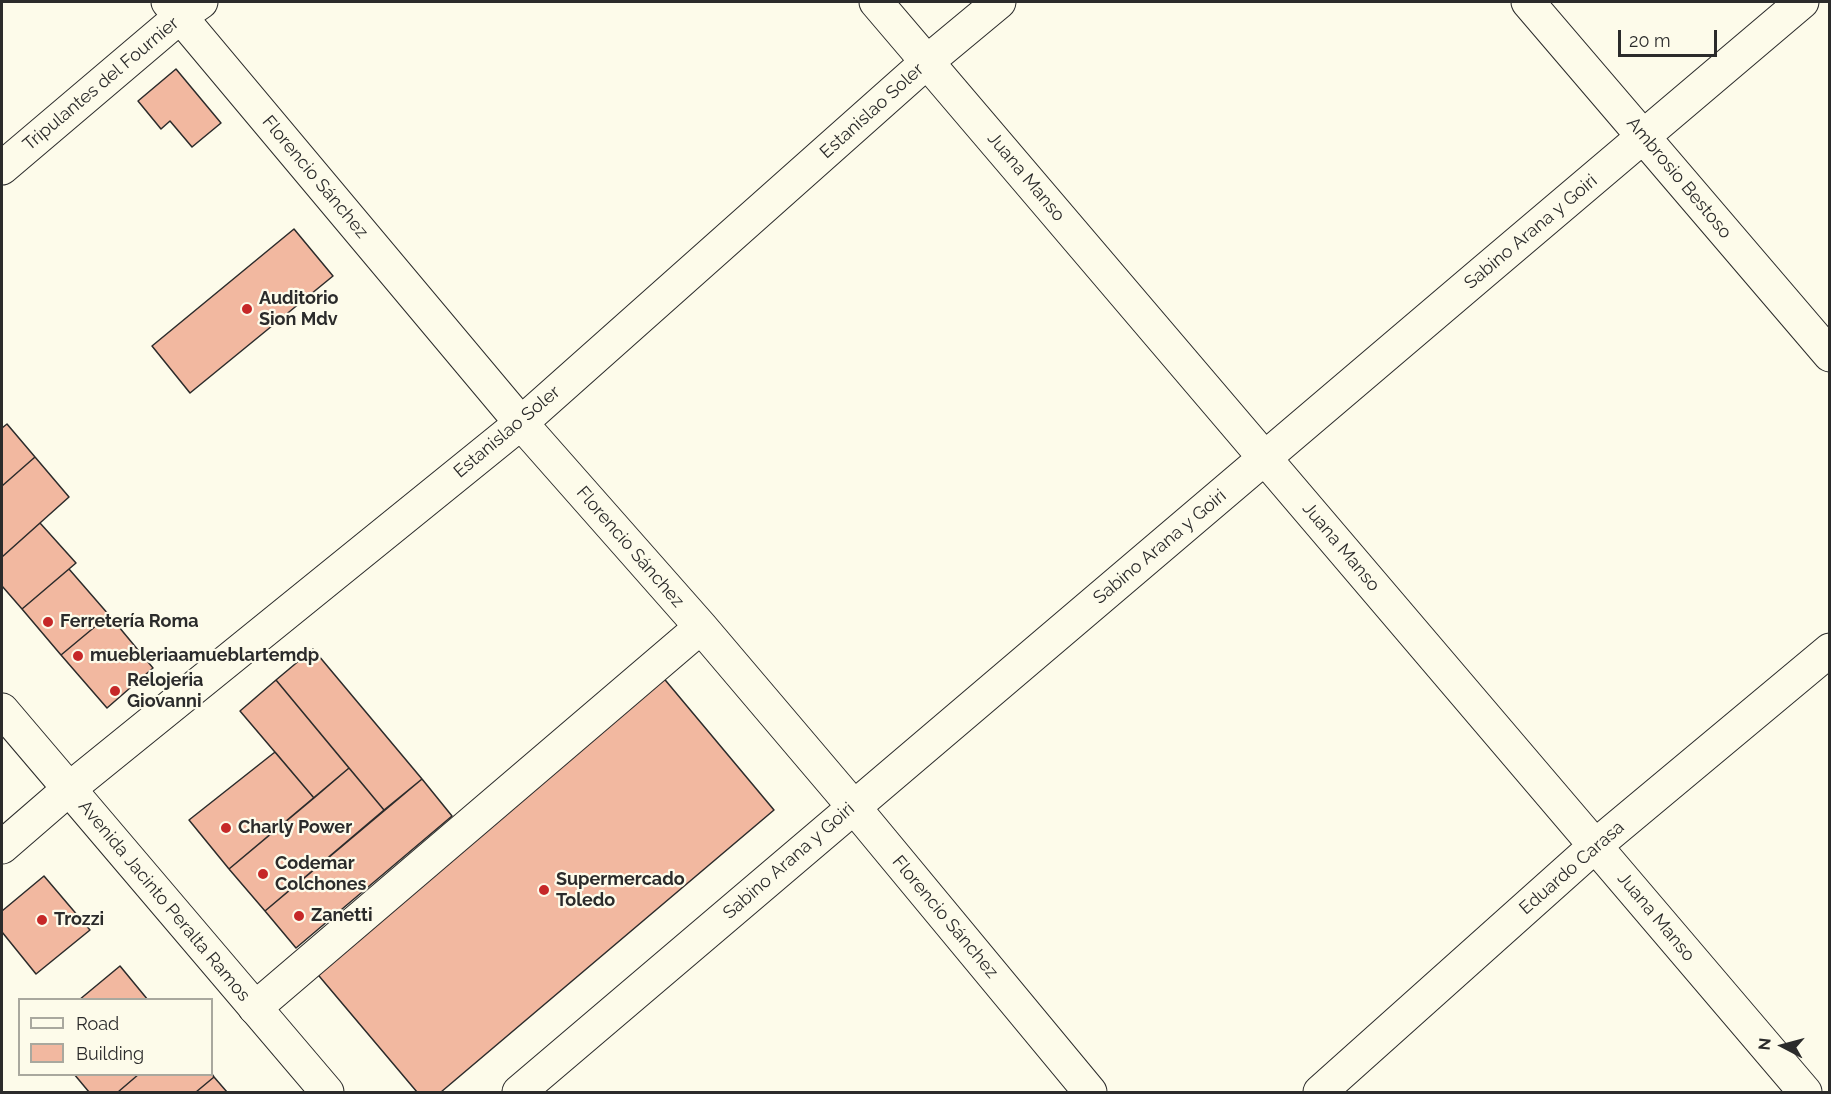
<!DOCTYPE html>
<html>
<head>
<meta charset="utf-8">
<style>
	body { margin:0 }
	#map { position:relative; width:1831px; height:1094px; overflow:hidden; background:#fdfbea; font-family:Raleway,sans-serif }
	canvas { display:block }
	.frame { position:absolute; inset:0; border:3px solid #2b2b2b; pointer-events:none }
	.legend { position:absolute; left:18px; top:998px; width:195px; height:78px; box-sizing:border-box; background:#fdfbea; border:2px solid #a9a89e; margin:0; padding:8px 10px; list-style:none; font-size:18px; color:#2b2b2b }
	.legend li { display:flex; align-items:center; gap:12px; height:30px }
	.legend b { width:30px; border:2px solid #a9a89e }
	.north { position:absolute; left:1753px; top:1016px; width:60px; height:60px; -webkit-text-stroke:4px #fdfbea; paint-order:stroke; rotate:276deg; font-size:16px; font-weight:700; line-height:24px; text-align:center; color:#2b2b2b }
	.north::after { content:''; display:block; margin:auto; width:21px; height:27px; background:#2b2b2b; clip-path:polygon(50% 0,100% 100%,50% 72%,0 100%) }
	.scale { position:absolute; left:1618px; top:30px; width:99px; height:27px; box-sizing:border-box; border:3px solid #2b2b2b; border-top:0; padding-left:8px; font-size:18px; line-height:21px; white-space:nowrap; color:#2b2b2b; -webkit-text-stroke:4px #fdfbea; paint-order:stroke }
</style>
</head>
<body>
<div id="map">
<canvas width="1831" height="1094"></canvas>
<div class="frame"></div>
<ul class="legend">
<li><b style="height:8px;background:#fdfbea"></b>Road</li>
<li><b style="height:16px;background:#f2b8a0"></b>Building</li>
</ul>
<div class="north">N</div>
<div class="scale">20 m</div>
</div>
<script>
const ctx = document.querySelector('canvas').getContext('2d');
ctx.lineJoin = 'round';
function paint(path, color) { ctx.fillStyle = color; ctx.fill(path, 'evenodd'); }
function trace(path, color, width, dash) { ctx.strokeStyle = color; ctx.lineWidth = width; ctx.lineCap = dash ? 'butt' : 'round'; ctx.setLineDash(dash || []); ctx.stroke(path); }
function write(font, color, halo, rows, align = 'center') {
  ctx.font = font + ' Raleway,sans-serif'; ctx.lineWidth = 4.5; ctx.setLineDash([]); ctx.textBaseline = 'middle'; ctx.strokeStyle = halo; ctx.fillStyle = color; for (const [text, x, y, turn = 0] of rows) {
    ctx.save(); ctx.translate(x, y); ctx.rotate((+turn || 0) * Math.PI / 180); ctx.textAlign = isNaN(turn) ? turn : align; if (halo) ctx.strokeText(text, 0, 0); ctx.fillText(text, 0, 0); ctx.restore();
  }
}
const building = new Path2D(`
	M176,69l45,54 -29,24 -22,-26 -9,8 -23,-28z
	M294,229l39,47 -143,117 -38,-47z
	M7,424l28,33 -33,29v-58z
	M35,457l34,40 -67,60v-71z
	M40,523l36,40 -54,46 -20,-23v-29z
	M69,569l40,46 -48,40 -39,-46z
	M109,615l44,53 -46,40 -46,-53z
	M313,649l109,130 -38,31 -108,-130z
	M661,675l113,135 -333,282h-24l-103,-122z
	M276,680l73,88 -35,30 -74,-87z
	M275,752l39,46 -85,71 -40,-49z
	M349,768l35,42 -119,101 -36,-42z
	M422,779l30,37 -156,132 -31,-37z
	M44,876l46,54 -54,44 -34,-42v-21z
	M120,966l28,34h-69z
	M74,1074h65l-21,18h-29z
	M139,1074h73l2,3 -18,15h-78z
	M214,1077l13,15h-31z`);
paint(building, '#f2b8a0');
trace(building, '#2b2b2b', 1.5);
const minor = new Path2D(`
	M168,2l353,421 180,204 152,179 237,286
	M876,2l929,1090
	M1528,2l302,353
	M2,168l179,-152 20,-14
	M2,847l67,-58 452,-366 407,-362 71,-59
	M255,1008l446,-381
	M519,1092c426,-365 855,-727 1283,-1090
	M1320,1092l275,-246 235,-196`);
const major = new Path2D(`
	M2,710l325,382`);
trace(minor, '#2b2b2b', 35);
trace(major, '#2b2b2b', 35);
trace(minor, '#fdfbea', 33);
trace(major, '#fdfbea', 33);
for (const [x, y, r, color] of [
	[247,309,6,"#c62828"],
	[48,622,6,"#c62828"],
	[78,656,6,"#c62828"],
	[115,691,6,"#c62828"],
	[226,828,6,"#c62828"],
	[263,874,6,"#c62828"],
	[544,890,6,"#c62828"],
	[299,916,6,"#c62828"],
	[42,920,6,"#c62828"]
]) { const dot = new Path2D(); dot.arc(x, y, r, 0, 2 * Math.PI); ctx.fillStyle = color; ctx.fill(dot); trace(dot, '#fdfbea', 2); }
write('18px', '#2b2b2b', '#fdfbea', [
	["Tripulantes del Fournier",101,84,-40],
	["Estanislao Soler",872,111,-42],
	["Florencio Sánchez",315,177,50],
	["Juana Manso",1026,177,50],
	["Ambrosio Bestoso",1679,178,50],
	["Sabino Arana y Goiri",1531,232,-40],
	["Estanislao Soler",507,432,-40],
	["Florencio Sánchez",630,547,49],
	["Sabino Arana y Goiri",1160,547,-40],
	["Juana Manso",1341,547,50],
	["Sabino Arana y Goiri",789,861,-41],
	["Eduardo Carasa",1572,868,-41],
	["Avenida Jacinto Peralta Ramos",164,901,50],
	["Florencio Sánchez",945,917,50],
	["Juana Manso",1656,917,50]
]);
write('bold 18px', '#2b2b2b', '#fdfbea', [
	["Auditorio",259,299],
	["Sion Mdv",259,320],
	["Ferretería Roma",60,622],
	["muebleriaamueblartemdp",90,656],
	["Relojeria",127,681],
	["Giovanni",127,702],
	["Charly Power",238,828],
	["Codemar",275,864],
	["Colchones",275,885],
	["Supermercado",556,880],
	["Toledo",556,901],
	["Zanetti",311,916],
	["Trozzi",54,920]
], 'left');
</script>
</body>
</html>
